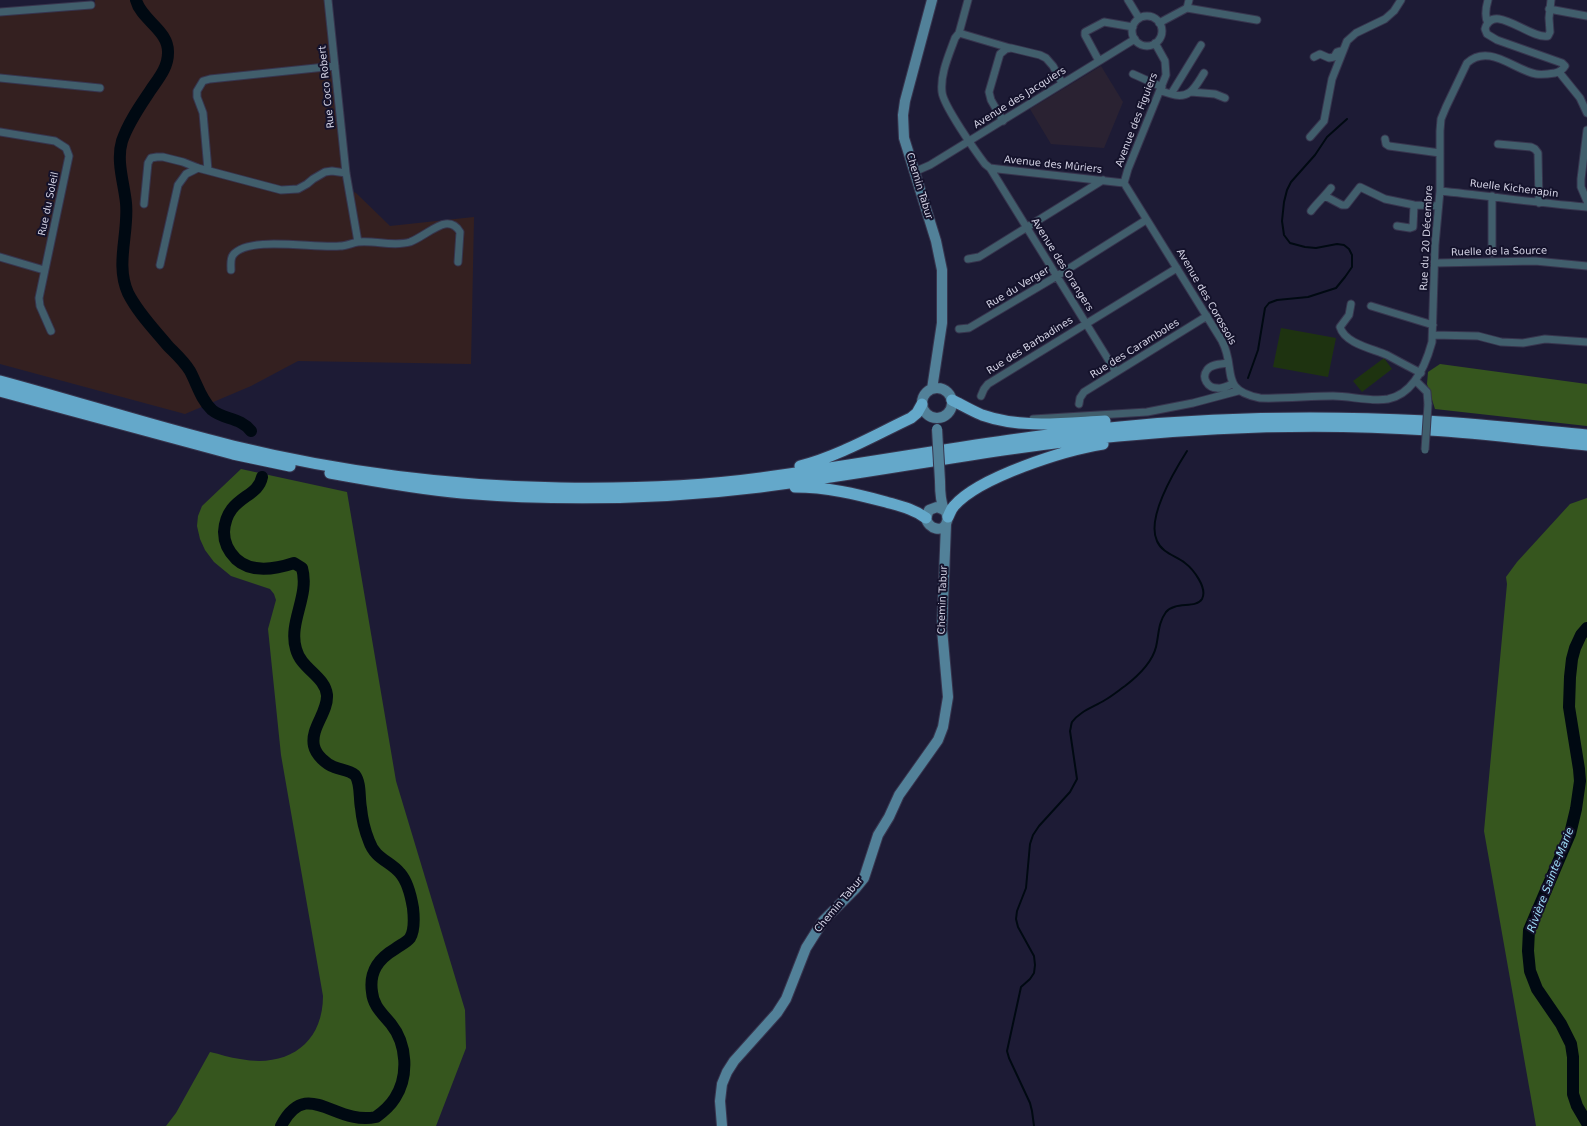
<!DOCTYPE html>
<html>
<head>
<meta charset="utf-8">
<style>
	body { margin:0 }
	canvas { display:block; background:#1d1b35 }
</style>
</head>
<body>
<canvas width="1587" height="1126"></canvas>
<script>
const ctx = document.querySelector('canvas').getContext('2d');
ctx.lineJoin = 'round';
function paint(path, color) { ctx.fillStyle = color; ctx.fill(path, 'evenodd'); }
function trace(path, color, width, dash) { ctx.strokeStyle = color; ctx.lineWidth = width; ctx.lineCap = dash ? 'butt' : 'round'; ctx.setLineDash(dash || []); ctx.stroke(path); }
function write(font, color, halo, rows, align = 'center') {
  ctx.font = font + ' "DejaVu Sans",sans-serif'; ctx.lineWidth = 4; ctx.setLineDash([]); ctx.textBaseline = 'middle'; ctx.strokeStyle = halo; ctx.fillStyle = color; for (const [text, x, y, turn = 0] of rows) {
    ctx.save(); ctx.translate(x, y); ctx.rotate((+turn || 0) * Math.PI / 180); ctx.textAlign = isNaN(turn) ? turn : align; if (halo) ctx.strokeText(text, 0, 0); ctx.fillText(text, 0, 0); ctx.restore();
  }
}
paint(new Path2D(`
	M95,0h233l22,190 6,3 34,33 84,-9 -3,147 -173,-3 -47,25 -66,28 -185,-50v-353l94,-7z`), '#342020');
paint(new Path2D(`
	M1101,66l22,36 -19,46 -53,-4 -21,-35z`), '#2a2232');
paint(new Path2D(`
	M1281,328l55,10 -8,39 -55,-10z
	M1384,358l8,11 -30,23 -9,-11z`), '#1e3310');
paint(new Path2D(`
	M1440,364l147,20v42l-152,-17 -8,-25 1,-12z
	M241,469l106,23 49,289 69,229 1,38 -30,78h-270l10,-13 34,-61c10,2 20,6 30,7 46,9 83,-14 83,-63l-42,-241 -13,-126 8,-29 -2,-6 -4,-5 -39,-13 -17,-14 -9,-12 -5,-11 -3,-13 1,-10 4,-10z
	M1587,498v628h-51l-52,-295 23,-247 -1,-7 11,-15 53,-58z`), '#36561e');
trace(new Path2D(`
	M1248,378l10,-28 7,-42 4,-5 8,-3 31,-3 28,-9 9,-11 7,-10v-12l-3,-6 -5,-4 -7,-1 -21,4 -11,-1 -15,-4 -6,-8 -2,-14 2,-19 3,-12 4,-8 24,-27 12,-18 20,-18
	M1034,1126l-2,-15 -2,-8 -21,-45 -2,-7 14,-64 9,-8 4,-6 1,-8 -1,-9 -16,-29 -2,-8 1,-8 9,-23 4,-44 3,-9 6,-9 31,-34 7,-13 -7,-48c1,-3 1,-7 2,-9 8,-11 22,-15 33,-22 7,-4 13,-9 20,-14 13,-10 27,-23 31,-39 3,-13 2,-24 10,-35 9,-11 30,-3 36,-13 6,-11 -9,-30 -17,-36 -9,-7 -23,-10 -28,-22 -11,-23 18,-71 30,-90`), '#000912', 2);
trace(new Path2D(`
	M136,0c5,20 33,30 32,53 0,15 -10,26 -18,38 -10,15 -22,32 -28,50 -6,20 2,42 4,62 3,30 -11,61 2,90 10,20 26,36 40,53 8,8 16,15 22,25 7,13 11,29 22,39 12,10 28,7 39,21
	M262,477c-4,22 -36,19 -38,55 0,10 5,20 12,27 16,15 40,10 58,4l8,5c8,28 -14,54 -6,81 5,20 29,27 31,46 1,18 -17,33 -13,51 2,9 12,18 20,21 7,3 15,3 21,8 6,8 4,23 6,33 1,11 4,23 8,33 6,18 21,20 31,32 8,9 11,23 13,35 1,9 2,22 -3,30 -4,5 -10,7 -15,11 -17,10 -26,23 -23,43 1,14 11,22 19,32 16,20 18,52 4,74 -5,8 -12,14 -19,19 -42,9 -69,-41 -95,9
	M1587,628l-6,7 -6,13 -3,11 -2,18 -1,30 10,62 1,12 -4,28 -6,25 -41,96 -1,21 2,20 7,18 24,35 10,20 2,13v37l4,12 10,17`), '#000912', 12);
const minor = new Path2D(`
	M328,0l18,173 12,69
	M968,0l-9,33 -4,5c-6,17 -15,36 -13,54 1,13 34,60 43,72l5,4 8,1 126,14
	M1128,0l11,18
	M1187,8l2,-8
	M1549,9l38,7
	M0,12l91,-7
	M1132 31a15 15 0 1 1 30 0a15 15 0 1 1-30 0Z
	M1159,23l28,-15 70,12
	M1488,23c-4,-7 -2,-16 0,-23
	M959,33l51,15
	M1314,57l6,-3 9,4 5,-1 3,-5 3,-1
	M1099,61l-14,-26v-3l19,-10 29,5
	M1559,72l21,26 7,15
	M1133,74l29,13
	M0,78l100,10
	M1161,91l10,3 30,-49
	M1191,92l24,2 10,4
	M1171,94c19,6 24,-7 33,-21
	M1003,121l-12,-21 -2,-8 11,-38 6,-5 5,-1 29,7 6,3 7,8 9,17
	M1587,130l-6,49v8l6,14
	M0,132l55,9 11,7 3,8 -30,142 1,8 11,25
	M1310,137l14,-16 8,-42 15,-38 9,-8 29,-14 9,-8 7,-11
	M1385,139l1,5 3,2 51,7
	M1498,144l33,3 4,2 3,4 1,50
	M990,168l126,204
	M208,170l-5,-57 -6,-16v-6l6,-10 7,-2 125,-13
	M914,172l16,-7 205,-126
	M1124,183l98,158c15,28 -4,49 38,57 24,1 49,-2 73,-2 18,0 37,6 55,3 26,-5 38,-35 44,-57l3,-97 5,-54v-60l1,-12 5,-12 21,-44c22,-20 47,7 69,11 6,1 13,0 19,-1 4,-1 7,-2 10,-7l-3,-3 -65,-23 -10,-6 -2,-5c8,-28 45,11 63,7l2,-4 -1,-14 2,-18
	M1124,183l4,-14 38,-94 -1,-14 -10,-18
	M1440,191c49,5 98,12 147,16
	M1325,196l17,9h4l14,-18 25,12 29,6 24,1
	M144,204l4,-41 3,-5 6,-1h6l20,5 15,6 83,22 17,-1 9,-5 6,-5 12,-7 7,-1 14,2
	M1311,211c6,-8 13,-14 20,-23
	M1397,226l13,2 3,-1 1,-22
	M1492,253v-57
	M0,257l44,13
	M968,259l11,-2 124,-77
	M1435,263l100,-2 52,5
	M160,265l18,-80 8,-11 12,-6
	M231,270c0,-5 -1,-11 2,-15 15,-20 83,-6 107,-9 6,0 12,-3 18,-4 17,-2 35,5 52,0 11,-4 26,-17 35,-18 7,-1 12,3 15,8l-2,30
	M1351,304l-2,11 -9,12c5,17 34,22 47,28 11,6 22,12 34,18
	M1371,306l62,19
	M959,329l10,-1 88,-52 89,-56
	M1433,335l45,1 23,6 22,1 22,-4 42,3
	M1228,363c-7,1 -17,1 -21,7 -6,8 1,18 10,18 5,1 11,-2 15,-4
	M1416,381l11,11 1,12
	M981,396l3,-7 4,-5 189,-116
	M1079,404l1,-6 4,-6 123,-76
	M1033,419l114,-7 46,-9 45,-12`);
const secondary = new Path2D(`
	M922 403a15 15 0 1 1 30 0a15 15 0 1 1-30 0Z
	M932,389l10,-66v-53l-6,-29 -32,-103 -1,-23 2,-14 27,-101
	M940,481c0,9 0,20 4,28 2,4 5,7 3,12 -3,13 -19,8 -21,-3l3,-8 8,-3 7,3
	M722,1126l-2,-25 2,-17 5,-12 7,-11 43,-48 9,-14 20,-51 17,-27 32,-32 9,-11 14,-43 11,-18 10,-22 39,-55 5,-13 5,-30 -6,-68 4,-105`);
const trunk = new Path2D(`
	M0,381c78,21 155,46 233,65 107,26 217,40 327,42 67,1 135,-1 201,-10 120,-16 239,-40 359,-51 102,-10 204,-11 306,-6 54,3 108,9 161,14
	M0,391l233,63 57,12
	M952,400c10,5 20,11 30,15 40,14 83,8 123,6
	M800,466c39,-10 75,-31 111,-48l6,-5 5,-9
	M330,473c44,8 88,16 132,20 99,8 200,6 298,-6 120,-15 238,-40 358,-51 103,-10 208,-13 311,-6 53,3 105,10 158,15
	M795,487c32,0 61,7 91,15 14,4 28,7 40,16
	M948,517c2,-4 3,-8 6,-11 25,-29 111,-56 149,-62`);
trace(minor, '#37354e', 9);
trace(secondary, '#37354e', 12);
trace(trunk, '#37354e', 13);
trace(minor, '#415e6c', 7);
trace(secondary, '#528199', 10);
trace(trunk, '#64a8ca', 11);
const minorBridge = new Path2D(`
	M1425,450l3,-46`);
const secondaryBridge = new Path2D(`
	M937,429l3,52`);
trace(minorBridge, '#37354e', 9, []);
trace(secondaryBridge, '#37354e', 12, []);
trace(minorBridge, '#415e6c', 7);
trace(secondaryBridge, '#528199', 10);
write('10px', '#d4d3e5', '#14122b', [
	["Rue Coco Robert",327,87,-96],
	["Avenue des Jacquiers",1020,98,-32],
	["Avenue des Figuiers",1137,120,-69],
	["Avenue des Mûriers",1053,165,6],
	["Chemin Tabur",919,186,73],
	["Ruelle Kichenapin",1514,189,7],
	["Rue du Soleil",49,204,-78],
	["Rue du 20 Décembre",1427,238,-87],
	["Ruelle de la Source",1499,252,-1],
	["Avenue des Orangers",1062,265,58],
	["Rue du Verger",1018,288,-31],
	["Avenue des Corossols",1206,297,60],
	["Rue des Barbadines",1030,346,-32],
	["Rue des Caramboles",1135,349,-32],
	["Chemin Tabur",943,600,-88],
	["Chemin Tabur",839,905,-50]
]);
write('italic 11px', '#9ddbf6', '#14122b', [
	["Rivière Sainte-Marie",1551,880,-69]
]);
</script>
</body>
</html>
